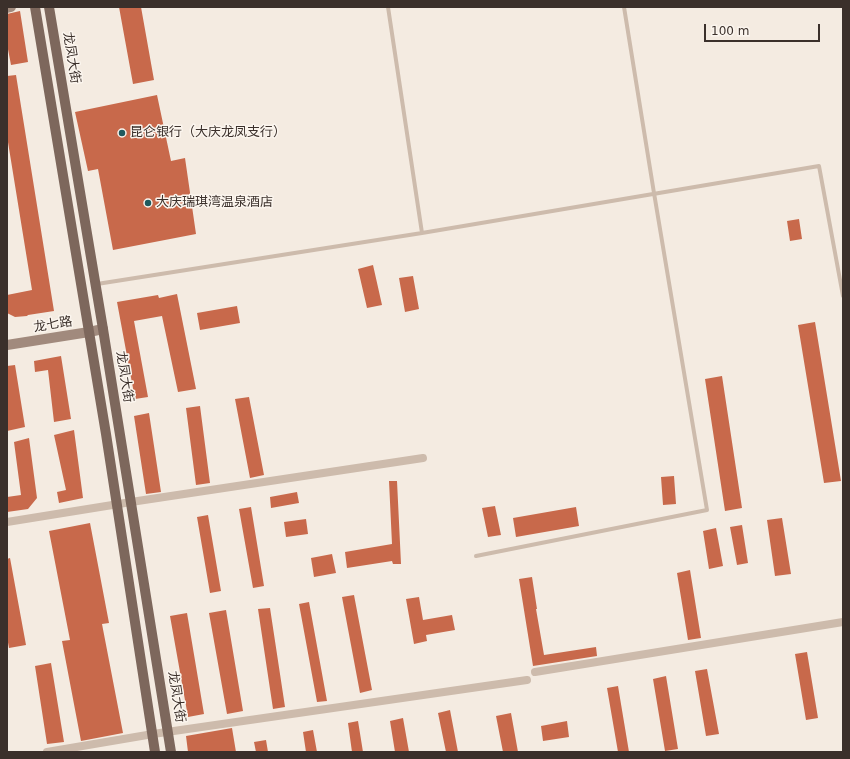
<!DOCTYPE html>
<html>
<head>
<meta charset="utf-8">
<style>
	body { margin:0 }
	#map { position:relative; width:850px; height:759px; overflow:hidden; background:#f4ebe1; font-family:"DejaVu Sans",sans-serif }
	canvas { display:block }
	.frame { position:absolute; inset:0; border:8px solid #3b302b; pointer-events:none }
	.scale { position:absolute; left:704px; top:24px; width:116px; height:18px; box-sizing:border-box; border:2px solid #3b302b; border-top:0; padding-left:5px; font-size:12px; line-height:14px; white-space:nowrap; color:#3b302b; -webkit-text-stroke:3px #fbf5ee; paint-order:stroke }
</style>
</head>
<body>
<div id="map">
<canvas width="850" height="759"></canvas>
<div class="frame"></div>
<div class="scale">100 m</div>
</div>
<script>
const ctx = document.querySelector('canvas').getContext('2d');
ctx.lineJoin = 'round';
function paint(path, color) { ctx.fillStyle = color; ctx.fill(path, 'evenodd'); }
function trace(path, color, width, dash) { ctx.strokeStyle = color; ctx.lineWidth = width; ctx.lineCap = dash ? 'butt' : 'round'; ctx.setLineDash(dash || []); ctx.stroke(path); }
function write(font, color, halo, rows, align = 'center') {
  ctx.font = font + ' "DejaVu Sans","Noto Sans SC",sans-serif'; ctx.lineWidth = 3; ctx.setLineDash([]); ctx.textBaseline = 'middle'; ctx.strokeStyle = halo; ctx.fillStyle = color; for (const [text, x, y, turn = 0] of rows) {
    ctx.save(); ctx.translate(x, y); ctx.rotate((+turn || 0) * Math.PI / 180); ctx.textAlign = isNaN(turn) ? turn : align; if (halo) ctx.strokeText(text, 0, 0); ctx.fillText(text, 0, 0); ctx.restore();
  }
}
paint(new Path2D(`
	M119,7h22l13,73 -21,4z
	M20,11l8,51 -17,3 -4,-21v-30z
	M16,75l38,236 -26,4 -1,1 -12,1 -8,-4v-18l25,-5 -25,-154v-60z
	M157,95l14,66 14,-3 11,76 -83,16 -15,-81 -10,2 -13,-59z
	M799,219l3,20 -12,2 -3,-20z
	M373,265l9,40 -15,3 -9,-39z
	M413,276l6,33 -14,3 -6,-34z
	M177,294l19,95 -18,3 -16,-76 -28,5 14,76 -13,2 -18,-97 41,-7 1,3z
	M237,306l3,17 -40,7 -3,-17z
	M815,322l26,159 -17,2 -26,-158z
	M61,356l10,63 -17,3 -6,-52 -13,2 -1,-11z
	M15,365l10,62 -18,4v-65z
	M722,376l20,132 -17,3 -20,-132z
	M249,397l15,78 -14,3 -15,-79z
	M200,406l10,77 -14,2 -10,-77z
	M149,413l12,79 -15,2 -12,-78z
	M74,430l9,68 -24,5 -2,-11 9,-2 -12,-55z
	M29,438l8,60 -9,11 -21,3v-15l14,-2 -7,-53z
	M674,476l2,28 -13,1 -2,-28z
	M389,481h8l4,83h-8l-1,-3 -45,7 -2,-16 47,-8z
	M297,492l2,11 -28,5 -1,-11z
	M495,506l6,29 -13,2 -6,-29z
	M251,507l13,79 -11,2 -14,-79z
	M576,507l3,19 -63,11 -3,-19z
	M208,515l13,76 -11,2 -13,-76z
	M782,518l9,56 -16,2 -8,-56z
	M306,519l2,15 -22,3 -2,-15z
	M90,523l19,100 -7,1 21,109 -42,8 -19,-100 8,-1 -21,-109z
	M742,525l6,38 -11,2 -7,-38z
	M716,528l7,38 -14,3 -6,-38z
	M332,554l4,19 -22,4 -3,-19z
	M10,558l16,87 -17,3 -2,-11v-78z
	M690,570l11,68 -13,2 -11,-67z
	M532,577l5,32h-1l8,46 52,-8 1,9 -64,10 -14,-87z
	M354,595l18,95 -12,3 -18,-96z
	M419,597l4,23 29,-5 3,15 -29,5 1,6 -13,3 -8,-45z
	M309,602l18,99 -10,1 -18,-98z
	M270,608l15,99 -12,2 -15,-100z
	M226,610l17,101 -16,3 -18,-101z
	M187,613l17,101 -16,3 -18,-101z
	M807,652l11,66 -12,2 -11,-66z
	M51,663l13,79 -17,2 -12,-78z
	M707,669l12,65 -13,2 -11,-65z
	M666,676l12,73 -13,2 -12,-72z
	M618,686l11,66h-11l-11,-64z
	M450,710l8,42h-12l-8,-39z
	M511,713l7,39h-15l-7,-36z
	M403,718l6,34h-14l-5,-31z
	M358,721l5,31h-11l-4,-29z
	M567,721l2,16 -26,4 -2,-15z
	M232,728l4,24h-48l-2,-16z
	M313,730l4,22h-11l-3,-20z
	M266,740l2,12h-12l-2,-10z`), '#c8694b');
trace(new Path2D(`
	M388,7l34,226
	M97,284l325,-51 397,-67 24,130
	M476,556l231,-46 -53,-317 -30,-186`), '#cdbbac', 4);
trace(new Path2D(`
	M7,522l124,-20 292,-44
	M535,672l308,-50
	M47,752l106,-18 374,-54`), '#cdbbac', 8);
trace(new Path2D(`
	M7,8l4,-1
	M7,345l82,-13 14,-3`), '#a18a7d', 10);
trace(new Path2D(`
	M35,7l71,427 49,318
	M49,7l54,322 68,423`), '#7d675c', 10);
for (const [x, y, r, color] of [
	[122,133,4,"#1f5a5e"],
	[148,203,4,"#1f5a5e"]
]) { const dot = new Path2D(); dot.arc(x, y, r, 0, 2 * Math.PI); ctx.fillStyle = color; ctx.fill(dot); trace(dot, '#fbf5ee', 1.5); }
write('13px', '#3b302b', '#fbf5ee', [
	["龙凤大街",71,58,81],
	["龙七路",53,325,-9],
	["龙凤大街",124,377,81],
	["龙凤大街",176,697,81]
]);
write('13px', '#3b302b', '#fbf5ee', [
	["昆仑银行（大庆龙凤支行）",130,133],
	["大庆瑞琪湾温泉酒店",156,203]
], 'left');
</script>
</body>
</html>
